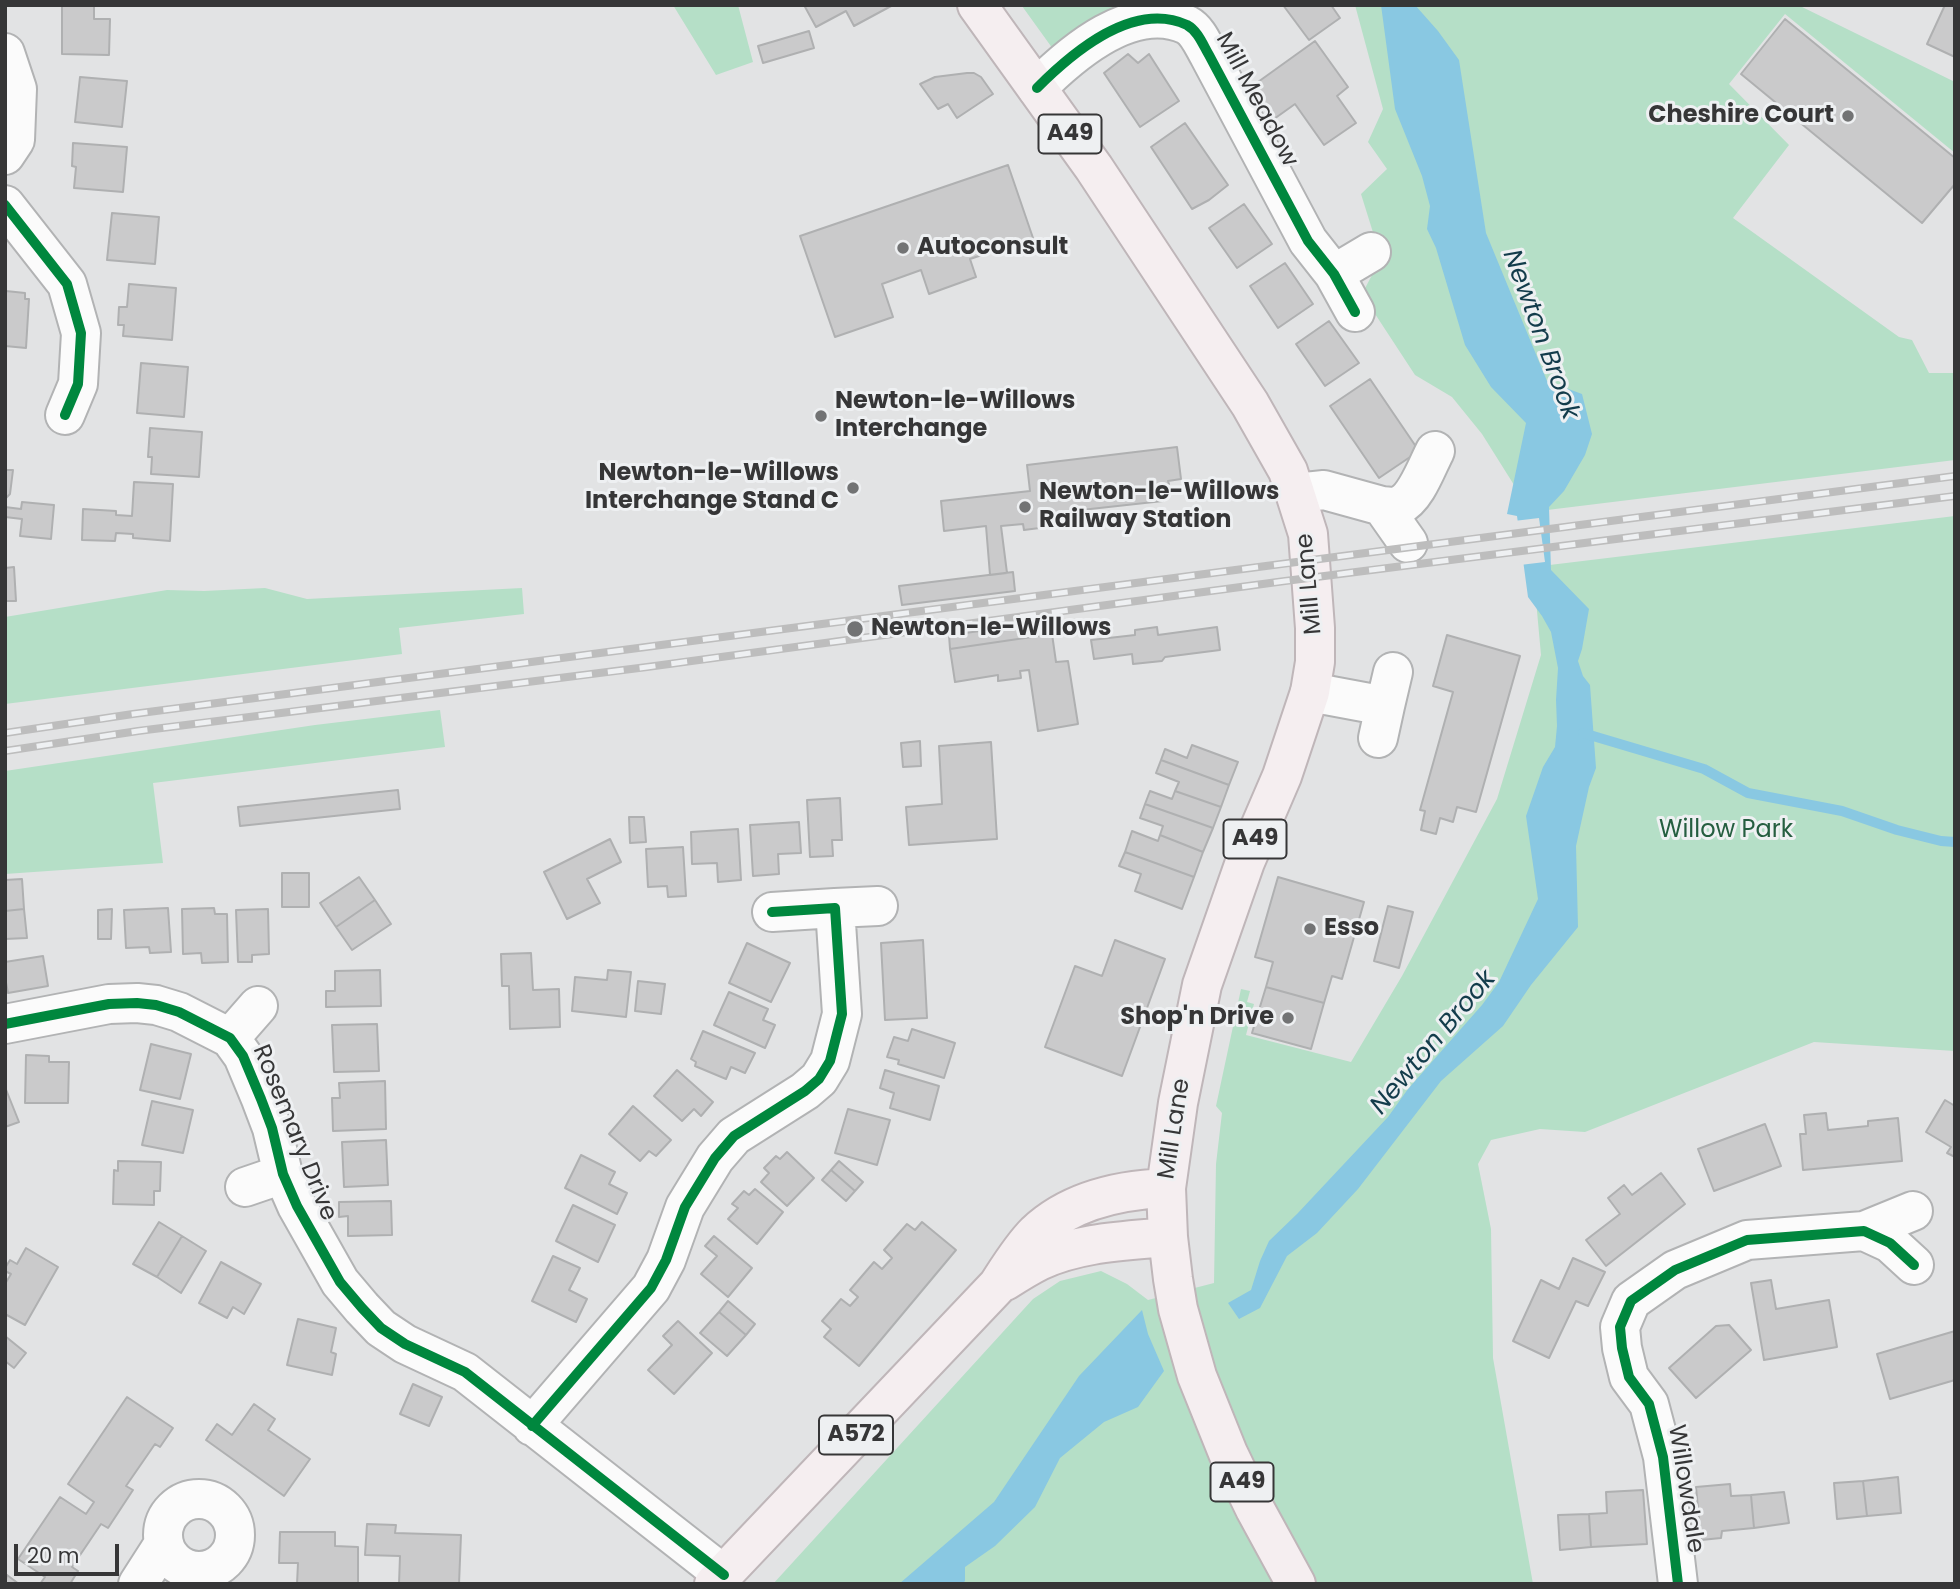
<!DOCTYPE html>
<html>
<head>
<meta charset="utf-8">
<style>
	body { margin:0 }
	#map { position:relative; width:1960px; height:1589px; overflow:hidden; background:#e2e3e4; font-family:Poppins,sans-serif }
	canvas { display:block }
	.frame { position:absolute; inset:0; border:7px solid #363637; pointer-events:none }
	.scale { position:absolute; left:14px; top:1544px; width:105px; height:32px; box-sizing:border-box; border:4px solid #363637; border-top:0; padding-left:9px; font-size:21px; line-height:24px; white-space:nowrap; color:#363637; -webkit-text-stroke:5px #eef0f2; paint-order:stroke }
</style>
</head>
<body>
<div id="map">
<canvas width="1960" height="1589"></canvas>
<div class="frame"></div>
<div class="scale">20 m</div>
</div>
<script>
const ctx = document.querySelector('canvas').getContext('2d');
ctx.lineJoin = 'round';
function paint(path, color) { ctx.fillStyle = color; ctx.fill(path, 'evenodd'); }
function trace(path, color, width, dash) { ctx.strokeStyle = color; ctx.lineWidth = width; ctx.lineCap = dash ? 'butt' : 'round'; ctx.setLineDash(dash || []); ctx.stroke(path); }
function write(font, color, halo, rows, align = 'center') {
  ctx.font = font + ' Poppins,sans-serif'; ctx.lineWidth = 6; ctx.setLineDash([]); ctx.textBaseline = 'middle'; ctx.strokeStyle = halo; ctx.fillStyle = color; for (const [text, x, y, turn = 0] of rows) {
    ctx.save(); ctx.translate(x, y); ctx.rotate((+turn || 0) * Math.PI / 180); ctx.textAlign = isNaN(turn) ? turn : align; if (halo) ctx.strokeText(text, 0, 0); ctx.fillText(text, 0, 0); ctx.restore();
  }
}
paint(new Path2D(`
	M673,5h65l15,57 -37,13z
	M1024,5h127l-93,51 -36,-50z
	M1355,5h443l157,77v71l-170,-139 -56,70 60,61 -56,73 166,119 13,3 17,33h26v87l-424,52 -49,-78 -30,-37 -37,-22 -53,-81 19,-36 -20,-64 26,-25 -19,-27 15,-33z
	M1955,516v535l-141,-9 -229,90 -45,-3 -49,11 -13,24 13,65 2,129 40,226h-760l260,-285 27,-18 41,-10 26,13 21,16 66,-17 2,-119 6,-51 -6,-7 25,-117 9,2 -3,11 7,2 -8,31 105,27 51,-86 95,-177 44,-144 -8,-88z
	M265,588l42,11 215,-11 2,26 -125,14 3,26 -397,50v-87l162,-27 37,1z
	M440,710l5,37 -292,36 10,80 -158,11v-103l310,-46z`), '#b5dfc7');
paint(new Path2D(`
	M1381,5h34l23,26 21,29 27,173 61,148 35,13 10,40 -7,21 -21,36 -15,16 2,63 38,39 -7,40 -4,12 5,15 7,9 6,83 -7,19 -13,59 2,81 -47,58 -28,41 -62,55 -83,108 -41,44 -30,23 -27,52 -21,11 -11,-16 23,-13 9,-29 9,-20 28,-27 91,-97 20,-28 74,-84 17,-23 39,-83 -12,-83 17,-49 12,-20 2,-21 -1,-26 2,-32 -7,-36 -9,-16 -14,-19 -11,-81 -10,-2 19,-91 -35,-36 -26,-42 -29,-97 -9,-19 3,-23 -8,-30 -27,-67z
	M1142,1310l6,24 16,37 -26,36 -34,15 -44,36 -25,49 -40,39 -30,21v14l-3,3h-63l95,-82 85,-126z`), '#89c8e2');
paint(new Path2D(`
	M1539,518l6,44 -25,3 -6,-44z`), '#e2e3e4');
trace(new Path2D(`
	M1583,733l121,36 44,24 94,18 55,19 44,11 14,1`), '#89c8e2', 10);
const building = new Path2D(`
	M62,5h32v14h16l-1,36 -47,-1z
	M804,5h89l-39,21 -8,-15 -30,16z
	M1283,5h48l9,13 -31,22z
	M1945,5h10v52l-28,-13z
	M1785,19l170,139v26l-33,39 -181,-149z
	M809,31l5,17 -51,15 -5,-17z
	M1315,41l33,46 -11,9 19,27 -32,22 -29,-41 -21,15 -23,-32z
	M1128,54l10,9 11,-9 30,47 -39,26 -36,-54z
	M967,73h7l7,4 12,17 -36,24 -9,-14 -10,5 -18,-25 15,-7z
	M80,77l47,4 -5,46 -47,-5z
	M1185,123l43,62 -19,15 -17,9 -41,-62z
	M73,143l54,4 -4,45 -49,-4 2,-21 -4,-1z
	M1008,165l25,73 -63,21 6,18 -47,17 -8,-24 -39,14 11,33 -58,20 -35,-101z
	M1244,204l28,40 -35,24 -28,-40z
	M112,213l47,4 -4,47 -48,-4z
	M1285,263l28,41 -35,24 -28,-42z
	M129,284l47,4 -4,52 -49,-4 1,-11h-6l1,-18h8z
	M6,291l19,2v6h4l-3,49 -21,-2z
	M1329,321l30,42 -34,23 -29,-42z
	M141,363l47,4 -4,50 -47,-4z
	M1370,379l49,72 -40,27 -49,-72z
	M150,428l52,4 -3,45 -48,-3 1,-17h-4z
	M1177,447l4,32 -13,2 1,3 -8,1 2,16 -109,12 1,13 -31,4 -1,-6 -22,2 6,47 -17,2 -4,-49 -42,5 -3,-30 89,-10 -3,-26z
	M5,470h8l-3,24 -4,4 -1,9 16,2 1,-7 32,3 -3,34 -31,-3 2,-17 -17,-2z
	M134,482l39,2 -3,57 -37,-3v-4l-17,-1 -1,8 -33,-1 1,-31 33,2v4l16,1z
	M14,567l2,34h-11v-33z
	M1013,572l2,19 -113,14 -3,-19z
	M1051,622l1,12 -102,15 -1,-14z
	M1157,627l1,8 59,-8 3,23 -55,7 -3,4 -29,3 -1,-10 -38,5 -3,-19 44,-5v-5z
	M1052,634l4,28 12,-1 10,63 -40,7 -9,-61 -9,1 1,7 -23,3v-6l-43,7 -5,-33z
	M1447,635l73,21 -44,156 -19,-5 -4,15 -13,-4 -4,16 -15,-4 4,-19 -5,-1 33,-118 -20,-6z
	M920,741l1,25 -18,1 -2,-24z
	M991,742l6,97 -88,6 -3,-38 36,-3 -3,-58z
	M1192,745l46,17 -9,23 -68,-25 4,-11 22,9z
	M1161,760l68,25 -8,22 -46,-16 4,-9 -23,-9z
	M398,790l2,19 -160,17 -2,-19z
	M1150,791l22,8 3,-8 46,16 -8,21 -68,-24z
	M840,798l2,42h-10l1,16 -23,1 -3,-57z
	M1145,804l68,24 -10,24 -43,-17 3,-9 -23,-8z
	M629,817h15l2,25 -16,1z
	M799,822l2,31 -23,1 1,20 -26,2 -3,-51z
	M738,829l3,51 -23,2 -1,-19 -25,1 -1,-32z
	M1132,831l26,10 2,-6 43,17 -9,25 -69,-25z
	M610,839l11,23 -34,17 13,24 -33,16 -23,-47z
	M683,847l3,49 -18,1 -1,-11 -19,1 -2,-38z
	M1125,852l69,25 -12,32 -47,-18 6,-17 -22,-8z
	M282,873h27v34h-27z
	M359,877l16,23 -39,27 -16,-24z
	M1278,877l86,25 -22,77 -10,-3 -8,27 -58,-16 7,-25 -18,-5z
	M22,879l2,30 -19,2v-31z
	M375,900l16,24 -39,26 -16,-23z
	M1388,906l25,6 -14,56 -25,-7z
	M168,908l3,44 -21,1 -1,-6 -23,1 -2,-38z
	M214,908l1,6h12l1,48 -26,1 -1,-10 -18,1 -1,-45z
	M24,909l3,29 -22,1v-28z
	M112,909l-1,30h-13v-29z
	M268,909l1,45 -17,1v7h-14l-2,-52z
	M923,940l4,78 -42,2 -4,-77z
	M1115,940l50,19 -43,117 -77,-29 30,-81 27,10z
	M747,943l43,20 -19,39 -42,-19z
	M531,953l2,37 26,-1 1,38 -50,2 -1,-43h-7l-1,-32z
	M43,956l5,30 -40,7 -3,-16v-15z
	M380,970l1,36 -55,1v-16h9v-20z
	M608,970l23,2 -5,45 -54,-6 3,-34 32,3z
	M638,981l27,3 -4,30 -26,-3z
	M1266,987l58,16 -13,46 -59,-16z
	M729,992l39,17 -5,11 12,5 -10,23 -51,-23z
	M377,1024l2,47 -45,1 -2,-47z
	M912,1029l43,14 -11,35 -46,-14 1,-4 -12,-3 7,-20 14,4z
	M703,1031l52,22 -10,20 -14,-6 -5,12 -31,-13 1,-4 -5,-3z
	M151,1044l40,10 -11,45 -40,-9z
	M26,1055l23,1v6h20l-1,41h-43z
	M677,1070l36,32 -12,14 -7,-7 -12,12 -28,-25z
	M885,1070l54,16 -9,34 -40,-12 4,-15 -14,-5z
	M385,1081l1,48 -53,2 -1,-33h8l-1,-15z
	M5,1087l14,35 -14,5z
	M1945,1100l10,6v51l-8,-4 4,-6 -25,-15z
	M152,1101l41,9 -10,43 -41,-8z
	M633,1106l38,34 -15,16 -7,-5 -9,10 -31,-27z
	M848,1109l42,11 -13,45 -42,-12z
	M1826,1113l2,17 40,-4v-5l30,-3 4,43 -99,9 -3,-36h6l-2,-19z
	M1765,1124l16,42 -67,25 -16,-42z
	M386,1140l2,45 -44,2 -2,-45z
	M787,1152l27,26 -27,28 -26,-24 8,-9 -5,-5 12,-12 4,3z
	M581,1155l34,17 -6,12 18,9 -10,21 -52,-26z
	M118,1161l43,1 -1,29h-6v14l-41,-1 1,-34 4,1z
	M839,1161l24,21 -8,9 -24,-21z
	M831,1170l24,21 -9,10 -24,-21z
	M1661,1173l24,31 -79,62 -20,-26 34,-26 -12,-16 16,-13 8,10z
	M755,1189l28,23 -26,32 -29,-25 10,-11 -6,-4 12,-13 5,4z
	M391,1201l1,34 -44,1v-20l-9,1v-15z
	M573,1205l42,20 -17,37 -42,-21z
	M159,1222l23,14 -25,41 -24,-13z
	M922,1222l34,28 -97,116 -35,-29 7,-8 -9,-8 19,-22 9,7 8,-9 -8,-7 24,-28 8,7 10,-11 -8,-8 23,-26 8,6z
	M182,1236l24,15 -25,42 -24,-16z
	M714,1236l38,32 -24,29 -27,-23 16,-18 -12,-10z
	M26,1248l32,19 -33,58 -20,-11v-30l6,-10 -6,-3v-3l5,-8 7,4z
	M553,1256l27,12 -11,22 18,9 -11,23 -44,-21z
	M1573,1258l32,14 -17,34 -12,-5 -27,57 -36,-17 28,-61 18,9z
	M221,1262l40,22 -17,30 -11,-7 -6,11 -28,-15z
	M1771,1280l5,29 53,-9 8,47 -73,13 -13,-77z
	M728,1301l27,23 -9,11 -27,-23z
	M719,1312l27,23 -19,21 -27,-23z
	M298,1319l38,9 -5,24 5,2 -4,21 -45,-10z
	M678,1321l34,32 -38,41 -26,-24 24,-25 -9,-9z
	M1729,1325l22,25 -55,48 -27,-30 47,-42z
	M1955,1331v49l-65,19 -13,-45z
	M5,1336l21,17 -12,15 -9,-7z
	M413,1384l29,13 -13,29 -29,-12z
	M127,1397l46,31 -13,19 -5,-3 -29,42 7,4 -25,38 -7,-4 -29,43 6,4 -8,13h-30l5,-7 -27,-18 42,-62 26,17 8,-12 -26,-18z
	M254,1404l21,15 -7,11 42,29 -26,37 -78,-56 11,-16 15,11z
	M1898,1477l3,36 -34,3 -4,-35z
	M1863,1481l4,35 -30,3 -3,-36z
	M1730,1484l1,12 20,-1 3,33 -32,3 -1,7 -20,2 -5,-53z
	M1643,1490l4,54 -56,3 -2,-33 18,-1 -1,-21z
	M1784,1492l5,31 -35,5 -3,-33z
	M1589,1514l2,33 -31,3 -2,-35z
	M367,1524l29,1 -1,8 66,2 -2,49h-60l1,-28 -35,-1z
	M280,1532h55v14l23,1v37h-61l1,-21h-19z
	M7,1575l12,9h-14z`);
paint(building, '#cacacb');
trace(building, '#afb0b1', 2);
const minor = new Path2D(`
	M5,53l12,36 -2,51 -10,15
	M1037,88c35,-35 96,-88 150,-63 11,6 16,20 22,30l99,186 26,33 21,38
	M5,205l62,79 14,49 -3,51 -13,31
	M1334,274l37,-22
	M1296,493l28,-3 58,16c6,0 12,2 18,-1 16,-7 27,-39 35,-54
	M1382,506l26,37
	M1310,692l75,14 8,-34
	M1378,738l7,-32
	M835,908l43,-2
	M5,1024l104,-20 28,-1 19,2 23,7 51,26 13,18 18,43 11,29 11,46 14,32 43,76 22,26 19,20 24,16 60,28 259,203
	M230,1038l28,-32
	M245,1187l38,-13
	M1864,1231l49,-20
	M532,1426l119,-138 15,-28 19,-53 30,-49 19,-22 71,-45 14,-12 11,-18 12,-47 -7,-106 -63,4
	M163 1535a36 36 0 1 1 72 0a36 36 0 1 1-72 0Z
	M138,1584l25,-39
	M1678,1584l-15,-127 -14,-53 -20,-27 -7,-29 -2,-21 11,-26 44,-31 72,-30 117,-9 26,12 24,22`);
const primary = new Path2D(`
	M977,5l117,163 156,236 38,67 20,63 7,94v34l-5,30 -28,84 -37,86 -43,123 -24,118 -12,85 2,49 5,42 5,30 19,67 31,77 27,56 41,75
	M1005,1281c11,-7 22,-14 34,-20 40,-19 86,-20 129,-24
	M714,1584l284,-299c11,-17 23,-37 38,-52 35,-33 83,-43 130,-45`);
trace(minor, '#b2b3b4', 42);
trace(primary, '#bfb6b9', 42);
trace(minor, '#fbfbfb', 38);
trace(primary, '#f5eef0', 38);
const rail = new Path2D(`
	M5,733l128,-19 1822,-238
	M5,751l133,-20 509,-64 638,-86 670,-85`);
trace(rail, '#bdbdbd', 8);
trace(rail, '#eef0f2', 5, [16]);
trace(new Path2D(`
	M1037,88c35,-35 96,-88 150,-63 11,6 16,20 22,30l99,186 26,33 21,38
	M5,205l62,79 14,49 -3,51 -13,31
	M5,1024l104,-20 28,-1 19,2 23,7 51,26 13,18 18,43 11,29 11,46 14,32 43,76 22,26 19,20 24,16 60,28 259,203
	M532,1426l119,-138 15,-28 19,-53 30,-49 19,-22 71,-45 14,-12 11,-18 12,-47 -7,-106 -63,4
	M1678,1584l-15,-127 -14,-53 -20,-27 -7,-29 -2,-21 11,-26 44,-31 72,-30 117,-9 26,12 24,22`), '#00873e', 10);
for (const [x, y, r, color] of [
	[1848,116,7,"#727374"],
	[903,248,7,"#727374"],
	[821,416,7,"#727374"],
	[853,488,7,"#727374"],
	[1025,507,7,"#727374"],
	[855,629,9,"#727374"],
	[1310,929,7,"#727374"],
	[1288,1018,7,"#727374"]
]) { const dot = new Path2D(); dot.arc(x, y, r, 0, 2 * Math.PI); ctx.fillStyle = color; ctx.fill(dot); trace(dot, '#eef0f2', 2.5); }
for (const [x, y, w] of [
	[1070,134,63],
	[1255,839,63],
	[856,1435,74],
	[1242,1482,63]
]) { const box = new Path2D(); box.roundRect(x - w / 2, y - 19.5, w, 39, 5); ctx.fillStyle = '#eef0f2'; ctx.fill(box); trace(box, '#363637', 2); }
write('bold 23px', '#363637', null, [
	["A49",1070,134],
	["A49",1255,839],
	["A572",856,1435],
	["A49",1242,1482]
]);
write('24px', '#363637', '#eef0f2', [
	["Mill Meadow",1256,100,62],
	["Mill Lane",1310,584,-95],
	["Mill Lane",1175,1129,-81],
	["Rosemary Drive",294,1133,68],
	["Willowdale",1685,1489,81]
]);
write('bold 24px', '#363637', '#eef0f2', [
	["Cheshire Court",1834,116,"right"],
	["Autoconsult",917,248],
	["Newton-le-Willows",835,402],
	["Interchange",835,430],
	["Newton-le-Willows",839,474,"right"],
	["Interchange Stand C",839,502,"right"],
	["Newton-le-Willows",1039,493],
	["Railway Station",1039,521],
	["Newton-le-Willows",871,629],
	["Esso",1324,929],
	["Shop'n Drive",1274,1018,"right"]
], 'left');
write('24px', '#255e40', '#eef0f2', [
	["Willow Park",1726,831]
]);
write('italic 26px', '#133c4b', '#eef0f2', [
	["Newton Brook",1540,335,70],
	["Newton Brook",1434,1043,-50]
]);
</script>
</body>
</html>
